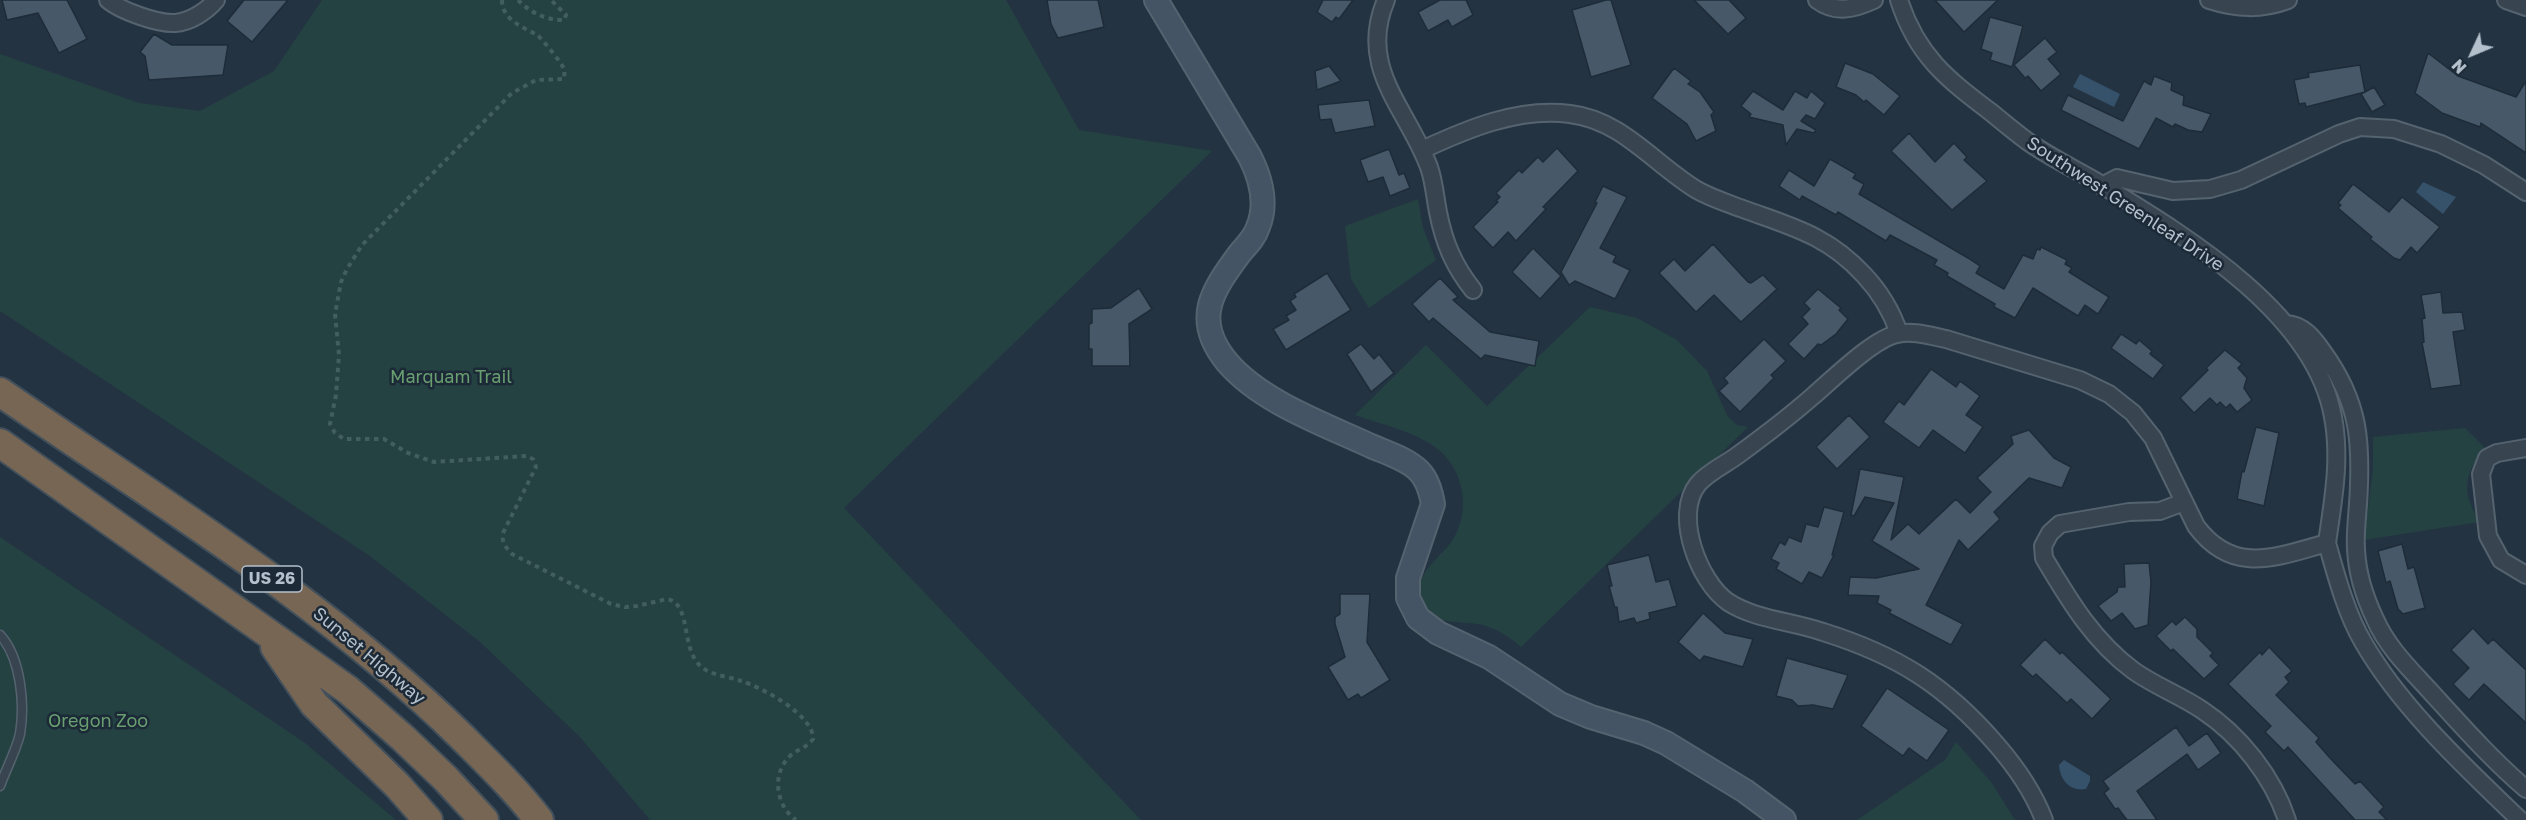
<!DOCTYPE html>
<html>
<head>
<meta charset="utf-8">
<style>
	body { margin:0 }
	#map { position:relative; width:2526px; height:820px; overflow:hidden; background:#233342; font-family:"Golos Text",sans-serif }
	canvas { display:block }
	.north { position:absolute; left:2442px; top:24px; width:60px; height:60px; -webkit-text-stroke:4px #1c2a37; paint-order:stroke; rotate:226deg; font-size:16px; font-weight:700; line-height:24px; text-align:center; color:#b4c0cc }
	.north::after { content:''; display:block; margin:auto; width:21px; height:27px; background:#b4c0cc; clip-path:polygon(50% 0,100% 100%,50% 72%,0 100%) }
</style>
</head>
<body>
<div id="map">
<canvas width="2526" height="820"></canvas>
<div class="north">N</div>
</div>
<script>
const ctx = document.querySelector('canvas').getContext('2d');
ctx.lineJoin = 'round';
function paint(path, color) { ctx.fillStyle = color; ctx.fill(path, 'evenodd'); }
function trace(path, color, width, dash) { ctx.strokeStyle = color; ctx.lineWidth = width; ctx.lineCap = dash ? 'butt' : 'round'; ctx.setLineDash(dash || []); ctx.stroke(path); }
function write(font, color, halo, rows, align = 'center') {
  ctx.font = font + ' "Golos Text",sans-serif'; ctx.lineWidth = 5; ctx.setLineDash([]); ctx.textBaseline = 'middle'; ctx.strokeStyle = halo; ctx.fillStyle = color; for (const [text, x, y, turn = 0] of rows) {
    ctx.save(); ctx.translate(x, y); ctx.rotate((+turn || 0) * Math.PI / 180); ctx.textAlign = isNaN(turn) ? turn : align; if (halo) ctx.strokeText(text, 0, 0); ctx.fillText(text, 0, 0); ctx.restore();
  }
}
paint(new Path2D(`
	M322,0h684l73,130 133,21 -368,357 297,312h-491l-70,-83 -101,-96 -109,-85 -370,-245v-257l139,49 61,8 74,-40z
	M1418,199l5,29 13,32 -67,48 -18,-29 -6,-53z
	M1590,307l47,11 40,22 30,31 21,46 9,8 11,2 -227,220c-10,-9 -22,-17 -35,-21 -20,-7 -51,2 -63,-20 -4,-8 -6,-17 -2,-26 6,-15 22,-26 31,-39 20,-31 12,-73 -17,-94 -22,-16 -55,-23 -80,-32l71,-70 61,61z
	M2465,428l21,21c-16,15 -24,35 -15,56 2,6 6,11 8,17l-115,18 9,-70v-33z
	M0,537l305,206 91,77h-396z
	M1956,742l35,40 24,38h-158l88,-60z`), '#254243');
paint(new Path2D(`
	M2080,74l40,20 -6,13 -41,-20z
	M2423,182l33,15 -13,17 -27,-22z
	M2064,760l26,16v5l-4,8c-16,3 -26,-9 -27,-24z`), '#36516a');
const building = new Path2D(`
	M2,0h65l20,39 -28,14 -21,-40 -31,7z
	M244,0h44l-36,42 -25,-21z
	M1047,0h51l6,27 -46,11 -7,-14z
	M1323,0h30l-14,19 -3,-2 -4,5 -15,-10z
	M1440,0h26l7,15 -21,12 -4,-7 -20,11 -10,-19z
	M1606,0h5l20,65 -40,12 -19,-67z
	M1694,0h35l17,18 -18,16z
	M1935,0h63l-34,32z
	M1990,17l33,9 -11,41 -22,-7 2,-7 -11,-4z
	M154,34l18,11h56l-5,30 -74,5 -4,-24 -5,-4z
	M2045,38l12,14 -9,7 13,15 -20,17 -13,-15 -3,2 -11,-13z
	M2428,53l30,23 58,21 10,-16v72l-45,-30 -1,4 -38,-14 -27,-20z
	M1845,63l28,11 27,22 -16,19 -18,-15 -2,2 -8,-7 -20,-8z
	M2360,65l5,27 9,-5 11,18 -13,7 -11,-18 4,-2 -59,15 -1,-4 -6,1 -5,-24 15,-3 -1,-4z
	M1329,66l12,15 -24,9 -2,-19z
	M1674,68l17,13 -3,3 12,8 14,20 -3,3 5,16 -20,10 -9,-17 -35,-26z
	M2154,76l18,7 -1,7 13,6 -1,9 28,9 -9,18 -14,-2 -13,-6 -2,3 -17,-9 -17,31 -78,-39 7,-15 55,26 21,-40 7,4z
	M1753,91l30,19 12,-19 12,7 4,-7 14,12 -10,16 -9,-4 -5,6 15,9 -2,3 -17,-4 -11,16 -3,-20 -34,-8 2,-3 -10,-8z
	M1369,100l6,26 -40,7 -4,-14 -11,1 -2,-15z
	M1909,133l26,29 19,-19 13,14 -3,3 23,21 -35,29 -61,-59z
	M1557,148l21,23 -35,36 3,2 -30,32 -8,-9 -15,16 -20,-21 25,-25 -2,-1 4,-4 -4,-4 23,-23 3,3 16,-16 5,5z
	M1389,149l10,26 5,-2 6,15 -20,8 -7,-19 -15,5 -8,-22z
	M1830,159l26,15 -3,4 11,6 -5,10 109,64 12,8 -4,7 28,16 19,-34 10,4 4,-10 3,1 1,-3 26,13 -2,4 7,4 -3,4 40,25 -11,17 -13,-9 -7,11 -45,-28 -18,30 -21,-11 1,-3 -48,-28 1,-3 -14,-8 3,-5 -47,-25 -4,6 -48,-29 -2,3 -34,-19 -2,4 -21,-14 10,-16 25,16z
	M2353,184l36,28 13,-15 38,30 -23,26 -6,-6 -11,13 -6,-2 -24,-19 2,-2 -34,-29 3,-3 -3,-2z
	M1603,186l24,11 -27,51 16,8 -3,6 17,8 -15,29 -40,-18 -6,4 -8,-13 36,-69 -2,-1z
	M1713,244l35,38 3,1 12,-8 14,14 -36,33 -27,-27 -18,17 -37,-39 15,-14 11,12z
	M1533,248l28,28 -21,23 -28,-27z
	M1327,273l24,37 -65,40 -13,-21 16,-9 -3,-4 10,-6 -6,-9 6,-4 -2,-3z
	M1440,278l18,19 -5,3 37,32 49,9 -4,25 -50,-11 -4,4 -48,-41 -4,4 -17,-18z
	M1139,288l13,21 -23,15 1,42h-38v-17h-3v-25l3,-1v-14l19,-1z
	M1818,289l23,19 -2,2 9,9 -12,15 -15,11 -3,-1 -14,15 -16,-15 20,-20 -6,-7 8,-8 -6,-6z
	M2441,292l2,21 19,-1 3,18 -12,2 8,53 -30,4 -9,-46 2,-1 -2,-23 3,-1 -4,-23z
	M2121,334l15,10 3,-4 13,11 -2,3 14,11 -11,14 -42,-31z
	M1764,339l22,22 -15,14 3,3 -34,34 -21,-21 9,-8 -4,-5z
	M1361,344l13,15 5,-5 15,19 -23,19 -24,-38z
	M2225,350l17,14 -4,4 9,10 -3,10 8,12 -15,12 -7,-8 -4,4 -6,-6 -3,3 -7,-7 -16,15 -14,-15 28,-28 -2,-2z
	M1931,369l25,18 4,-6 20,15 -14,19 17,12 -18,26 -32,-23 -14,18 -36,-26 16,-21 5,4z
	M1849,415l21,22 -33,32 -21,-22z
	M2256,427l23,6 -15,73 -27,-7 5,-28 2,1z
	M2029,430l25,28 17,9 -9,21 -33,-10 -35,34 6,7 -32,31 -9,-10 -33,65 37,19 -12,21 -62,-32 2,-3 -14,-7 2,-7 -31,-1 2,-18 26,1 43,-9 -47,-28 22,-38 -29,-6 -11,19 -3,-1 9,-46 44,8 -13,63 17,-16 11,10 37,-35 14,14 21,-21 -14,-14 36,-34 -2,-8z
	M1824,507l20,5 -12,43h2l-12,23 -13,-6 -7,12 -26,-15 3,-6 -8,-4 9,-17 5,3 4,-8 12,5 5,-18 12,3z
	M2402,544l6,25 6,-2 11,41 -22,6 -5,-5 -8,-28 -4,2 -8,-32z
	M1649,555l7,27 13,-3 8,27 -28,7 1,6 -14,4 -2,-5 -15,4 -2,-15 -2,1 -6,-22h3l-5,-21z
	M2149,563l2,19 -3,43 -13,4 -13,-16 -11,8 -13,-15 19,-14 1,-5h7l-1,-23z
	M1340,594h30l-3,48 23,38 -29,18 -3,-4 -10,6 -20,-33 17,-10 -10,-33v-7l5,-3z
	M1703,613l22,20 28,6 -10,28 -39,-11 -4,5 -22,-19z
	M2185,617l12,12v8l16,16 -3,3 9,9 -15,14 -31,-30 -2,2 -15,-15 16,-15 4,4z
	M2473,628l15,16 5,-5 33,31v53l-42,-39 -15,16 -16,-16 16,-16 -18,-18z
	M2045,639l15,15 2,-2 49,47 -19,20 -21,-20 -4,4 -31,-29 -3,3 -13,-12z
	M2269,647l23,24 -7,6 4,5 -13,13 43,43 -3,4 14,16 25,26 5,-3 24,26 -5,5 8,8h-32l-67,-73 -4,4 -19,-19 6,-6 -43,-42 32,-32 2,3z
	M1787,658l61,17 -15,34 -20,-4 -15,1 -6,-6 -16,-4z
	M1887,688l62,42 -22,31 -18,-13 -6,8 -42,-30z
	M2176,727l13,19 18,-13 14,20 -23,17 -11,-16 -50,37 20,29h-30l-9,-12 -3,1 -11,-16 5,-4 -6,-8z`);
paint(building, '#475968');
trace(building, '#1e2c39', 1.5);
const service = new Path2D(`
	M0,635c21,23 25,69 20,99 -4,17 -14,35 -20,52`);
const minor = new Path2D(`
	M108,0c13,11 50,24 67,23 15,-1 32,-12 41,-23
	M1386,0c-29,68 21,108 43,167 5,14 6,30 9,45 6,31 16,54 35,78
	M1817,0c19,14 37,9 57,0
	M1899,0c18,56 48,79 93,113 12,10 23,19 35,28 24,17 50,29 75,44 82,50 213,128 231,232 8,42 0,84 -6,126 -51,14 -94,33 -131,-17l-43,-88 -20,-25 -24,-19 -29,-14 -134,-41c-15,-3 -34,-9 -49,-5 -24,5 -64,45 -84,62 -24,21 -49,40 -75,59 -12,9 -30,17 -40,29 -25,31 1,98 30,118 28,18 64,19 95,30 74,23 122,53 173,112 20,23 37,47 48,76
	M2209,0c28,9 52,10 79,0
	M2506,0l20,7
	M1422,150c45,-21 97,-43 148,-36 52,6 84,50 127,76 14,8 30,13 46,19 49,18 84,26 121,66 17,18 27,35 35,58
	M2102,186l15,-8 56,13 37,-2 31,-9 98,-46 21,-7 34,2 47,15 43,21 42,27
	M2285,324c18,0 29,15 38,28 37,51 39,91 35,152 -1,15 -3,30 -2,45 1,24 9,49 19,70 12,28 35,50 55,72 31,34 61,68 96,98
	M2526,448l-29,5 -10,5 -6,16 7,62 13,24 25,15
	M2184,502l-24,9 -31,1 -69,12 -10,9 -7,13 1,12c25,42 49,83 90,113 21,15 46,24 68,39 38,25 71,67 85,110
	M2327,543c9,32 19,70 36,99 38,66 102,125 157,178`);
const secondary = new Path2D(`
	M1156,0l94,157c11,22 18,46 8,70 -3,10 -11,18 -18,26 -28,38 -48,66 -13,109 34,40 97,62 144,84 16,7 36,13 48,25 9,9 12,22 14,33l-25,74v20l10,20 20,15 51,24 71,47 31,13 53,16 22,10 79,48 39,29`);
const motorway = new Path2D(`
	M0,392c158,109 325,210 462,345 27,27 54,53 77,83
	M0,443l348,247 55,48 42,40 39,42
	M275,647l39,57 83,81 31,35`);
trace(service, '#55636f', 11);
trace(minor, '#55636f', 20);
trace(secondary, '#55636f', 26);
trace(motorway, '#42505c', 32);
trace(new Path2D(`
	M502,0c0,20 21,27 35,35 4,2 26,30 27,34 1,3 0,6 0,10l-28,1 -24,13 -150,152 -15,24 -6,13 -6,32 4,41 -3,40 -6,29 5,9 9,6h40l24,14 26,9 92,-6 7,3 3,8 -33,66c-2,8 3,15 9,21l99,50 14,3 12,-1 30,-7c27,5 11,56 39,71 10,6 24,7 35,11 20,6 73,34 72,58 -6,9 -16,10 -23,17 -19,18 -14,50 6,64
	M518,0c13,13 27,20 46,20l2,-5 -15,-15`), '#435e5f', 4, [4.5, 4.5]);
trace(service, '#384551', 8);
trace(minor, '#384551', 16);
trace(secondary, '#455465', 22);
trace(motorway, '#786654', 28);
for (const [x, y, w] of [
	[272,579,60]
]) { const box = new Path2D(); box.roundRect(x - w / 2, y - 13, w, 26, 4.5); ctx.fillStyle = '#1c2a37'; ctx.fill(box); trace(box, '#b4c0cc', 1.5); }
write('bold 16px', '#b4c0cc', null, [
	["US 26",272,579]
]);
write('18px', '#b4c0cc', '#1c2a37', [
	["Southwest Greenleaf Drive",2125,204,33],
	["Sunset Highway",369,656,40]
]);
write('18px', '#699f70', '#1c2a37', [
	["Marquam Trail",451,377],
	["Oregon Zoo",98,721]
]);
</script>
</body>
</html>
